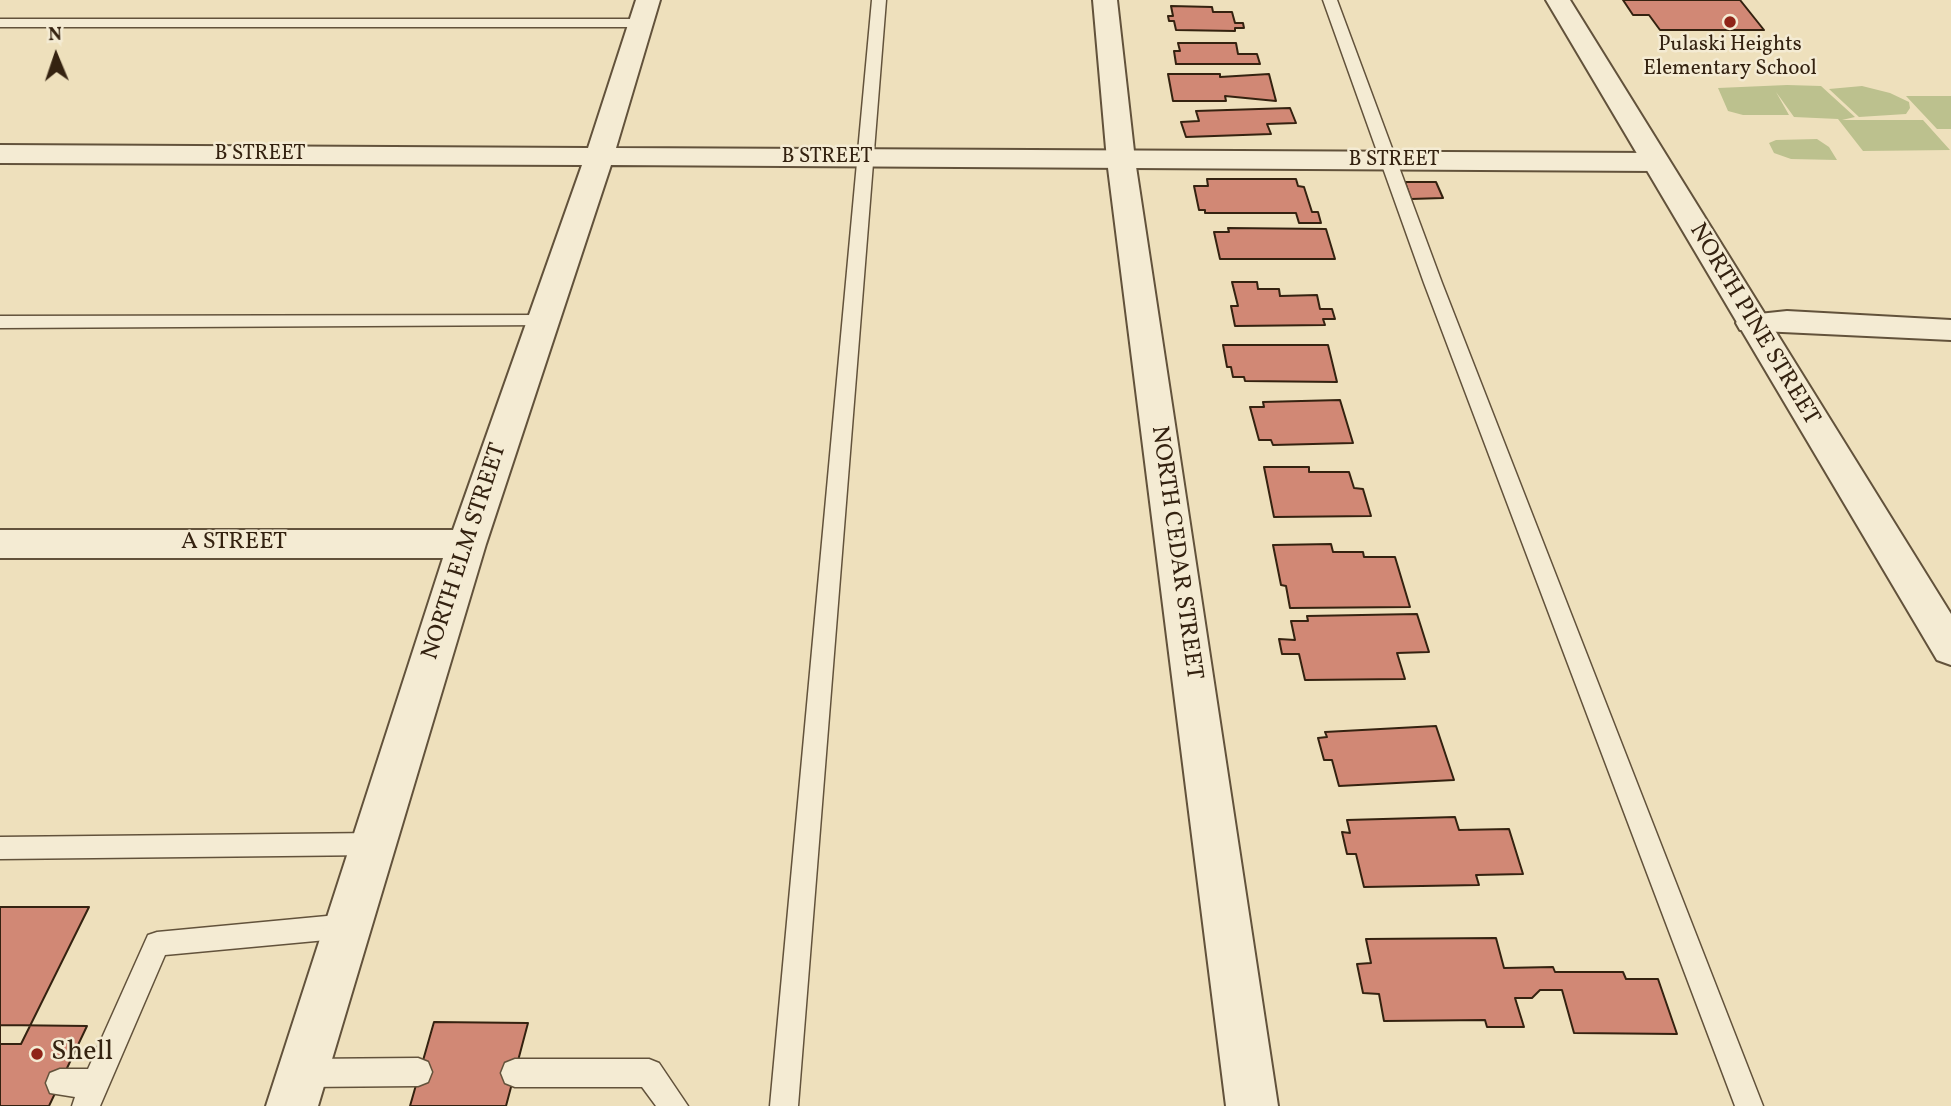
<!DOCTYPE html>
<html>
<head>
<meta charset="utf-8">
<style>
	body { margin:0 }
	#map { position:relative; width:1951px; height:1106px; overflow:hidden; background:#eee0bc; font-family:Vollkorn,serif }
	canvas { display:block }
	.north { position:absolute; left:21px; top:21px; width:70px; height:70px; -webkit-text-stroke:5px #f4ebd3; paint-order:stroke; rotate:358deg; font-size:19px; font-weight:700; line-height:28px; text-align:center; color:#342210 }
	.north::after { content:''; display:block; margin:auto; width:24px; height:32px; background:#342210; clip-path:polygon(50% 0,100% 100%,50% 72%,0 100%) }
</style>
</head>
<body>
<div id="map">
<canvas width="1951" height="1106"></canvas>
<div class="north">N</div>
</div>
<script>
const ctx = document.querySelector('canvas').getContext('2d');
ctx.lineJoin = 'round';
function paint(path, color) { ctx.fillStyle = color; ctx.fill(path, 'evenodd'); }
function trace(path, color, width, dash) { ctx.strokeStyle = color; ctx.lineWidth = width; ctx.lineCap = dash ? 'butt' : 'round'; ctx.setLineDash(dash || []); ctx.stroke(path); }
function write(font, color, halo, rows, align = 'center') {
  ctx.font = font + ' Vollkorn,serif'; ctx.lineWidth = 5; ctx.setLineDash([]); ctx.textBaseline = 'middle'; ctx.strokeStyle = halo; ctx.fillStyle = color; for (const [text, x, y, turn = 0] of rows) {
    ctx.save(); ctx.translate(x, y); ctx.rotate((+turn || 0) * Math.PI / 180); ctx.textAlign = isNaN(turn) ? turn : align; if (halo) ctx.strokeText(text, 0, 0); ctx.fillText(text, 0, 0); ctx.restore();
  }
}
paint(new Path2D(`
	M1787,85l34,1 34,31 -13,3h81l27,30 -87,1 -25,-32 -44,-2 -18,-25 13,23h-46l-15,-4 -10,-23z
	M1862,86l28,7 19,9 1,6 -4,6 -47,3 -30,-28z
	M1906,96h45v33h-14z
	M1817,139l12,8 8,13 -46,-1 -17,-6 -5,-10 7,-3z`), '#bcc18e');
const building = new Path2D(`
	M1623,0h117l24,30h-104l-11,-15h-16z
	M1171,6l41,1 1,5h19l3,11h8l1,5h-9v3l-59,-1 -2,-9h-5l-1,-5h5z
	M1178,43h58l2,11h19l3,10h-84l-2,-13h6z
	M1168,74h52v3l49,-3 7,27 -51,-5 1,5h-53z
	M1290,108l6,15 -29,1 4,10 -85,3 -5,-15 18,-1 -3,-10z
	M1207,179h89l2,7 6,1 8,25h6l3,11h-22l-3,-10h-91v-3h-6l-5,-24h14z
	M1405,182h31l7,16 -32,1z
	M1228,228l98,1 9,30h-115l-6,-27h15z
	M1232,282h25l1,7h21l1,7 37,-1 3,14h12l3,10h-12l2,6 -90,1 -4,-20h7z
	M1223,345h105l9,37 -92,-1 -1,-4h-11l-2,-10h-4z
	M1340,400l13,43 -80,2 -2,-5h-12l-9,-33h14l-1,-5z
	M1264,467h45v5h40l5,16 9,1 8,27 -97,1z
	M1331,544l2,8h30l1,5h31l15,50 -120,1 -4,-22 -5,-1 -8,-40z
	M1417,614l12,38 -32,1 8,26 -100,1 -6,-26h-17l-3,-15 16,1 -4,-19h17l-1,-5z
	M1436,726l18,54 -115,6 -7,-26h-8l-6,-22 9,-1 -2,-5z
	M1455,817l4,13 50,-1 14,45 -47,1 3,10 -115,2 -8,-33h-9l-5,-22 8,1 -3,-13z
	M0,907h89l-68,137h-21z
	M1496,938l8,30 49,-1 2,5h68l3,7h32l19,55 -103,-1 -12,-43h-22l-8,8h-17l9,29h-37l-2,-7 -101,1 -5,-27 -16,-1 -6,-29 14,-1 -5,-24z
	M434,1022l94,1 -22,83h-96z
	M0,1025l87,1 -38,80h-49z`);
paint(building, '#d18875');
trace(building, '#342210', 2);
const service = new Path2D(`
	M872,0h14l-88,1106h-28z
	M1323,0h14l105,283 321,823h-28l-311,-823z
	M0,19h639l7,4 -7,4h-639z
	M541,315l9,6 -3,4 -547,3v-12z
	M376,833l9,3 4,8 -4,8 -9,3 -376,4v-22z
	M348,914l9,4 4,8 -4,8 -9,4 -183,17 -65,151h-28l3,-9 -25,-4 -4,-10 4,-10 10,-4h28l60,-134 9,-3z
	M418,1058l10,4 4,10 -4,10 -10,4 -114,1 -10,-4 -4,-10 4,-10 10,-4z
	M515,1059h134l10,4 29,43h-32l-14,-19h-127l-10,-4 -4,-10 4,-10z`);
const minor = new Path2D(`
	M636,0h24l-44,148 1038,5 10,3 4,6 -4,6 -10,3 -1043,-6 -125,379 -168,562h-52l177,-548h-443v-28h453l129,-365 -582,-2v-18l588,3z
	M1787,311l164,9v20l-211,-10 -4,-7 4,-7z`);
const tertiary = new Path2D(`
	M1093,0h24l18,160 143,946h-52l-119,-946z
	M1546,0h24l381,614v51l-14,-5z`);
trace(service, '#62523b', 3);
trace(minor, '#62523b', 4);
trace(tertiary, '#62523b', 4);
paint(service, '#f4ebd3');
paint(minor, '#f4ebd3');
paint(tertiary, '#f4ebd3');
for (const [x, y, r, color] of [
	[1730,22,7,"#8f2418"],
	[37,1054,7,"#8f2418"]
]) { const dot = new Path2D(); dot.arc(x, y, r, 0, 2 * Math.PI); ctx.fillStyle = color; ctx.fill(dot); trace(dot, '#f4ebd3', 2.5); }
write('21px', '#342210', '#f4ebd3', [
	["Pulaski Heights",1730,46],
	["Elementary School",1730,70]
]);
write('21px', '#342210', '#f4ebd3', [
	["B STREET",260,155],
	["B STREET",827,158],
	["B STREET",1394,161]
]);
write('24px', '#342210', '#f4ebd3', [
	["NORTH PINE STREET",1753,325,59],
	["A STREET",234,544],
	["NORTH ELM STREET",466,552,-72],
	["NORTH CEDAR STREET",1175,553,82]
]);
write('28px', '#342210', '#f4ebd3', [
	["Shell",51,1054]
], 'left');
</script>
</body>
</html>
